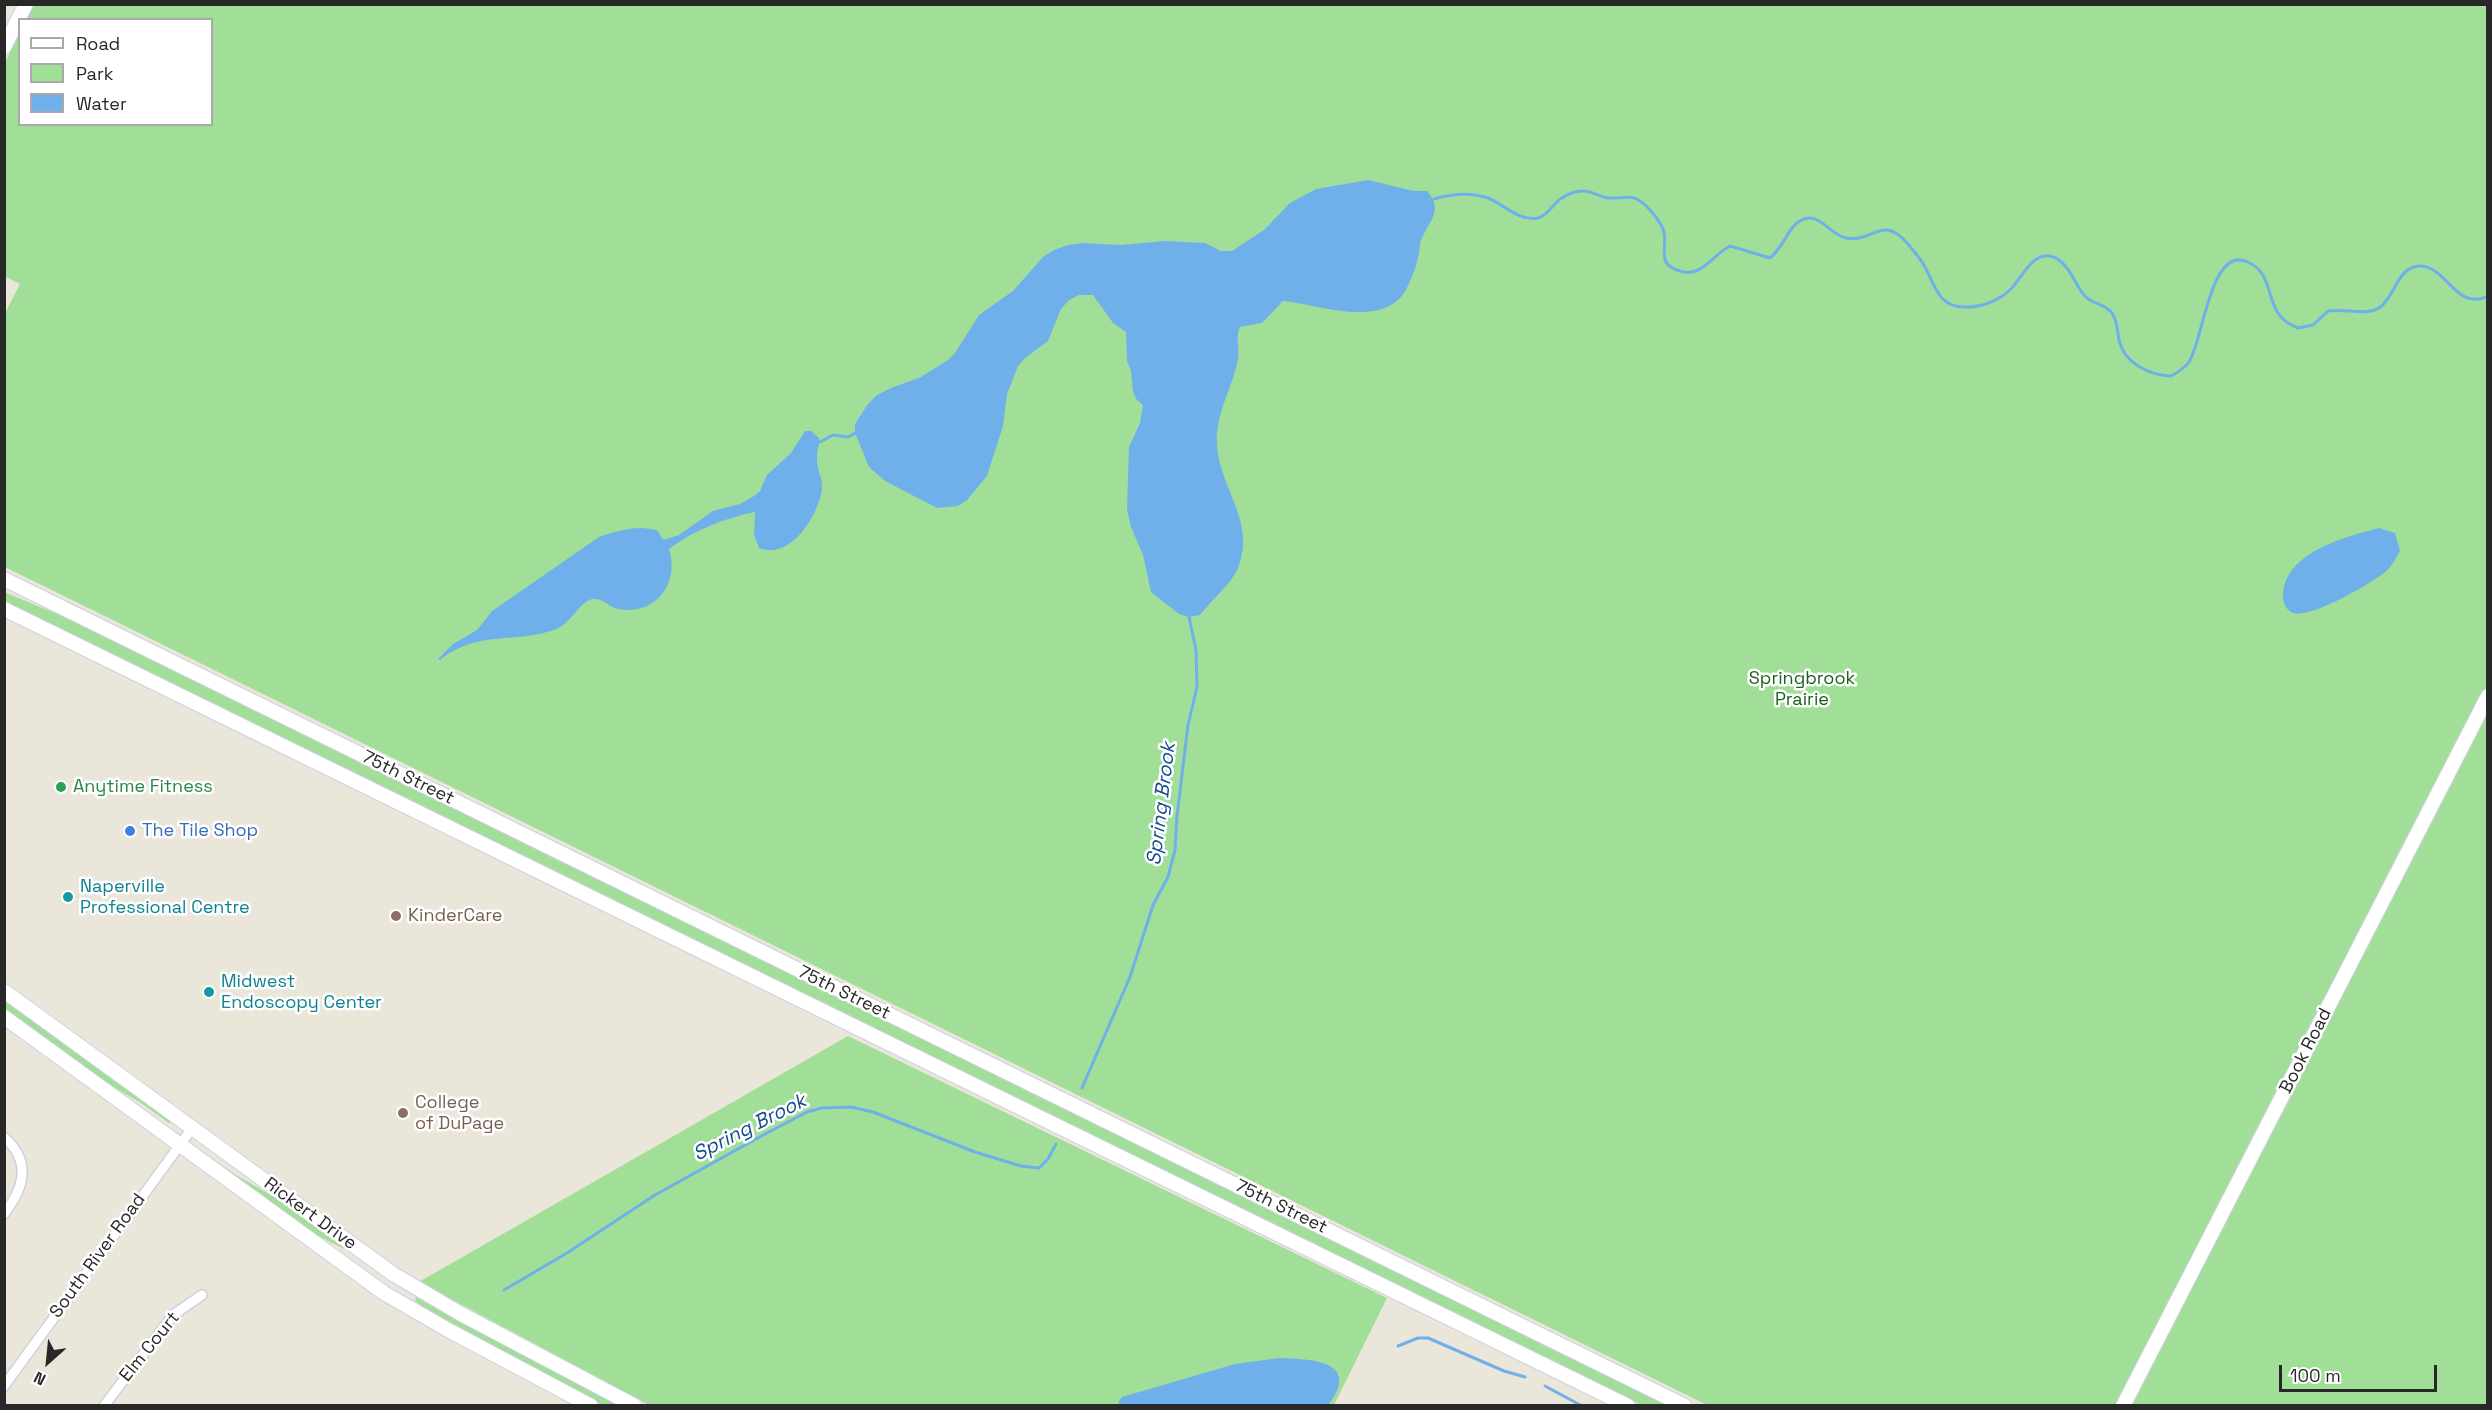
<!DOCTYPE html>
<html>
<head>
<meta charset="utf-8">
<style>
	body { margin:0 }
	#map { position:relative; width:2492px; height:1410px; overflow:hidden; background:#eae7da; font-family:"Space Grotesk",sans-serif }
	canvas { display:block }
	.frame { position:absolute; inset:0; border:6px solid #282828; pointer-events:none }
	.legend { position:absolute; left:18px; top:18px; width:195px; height:108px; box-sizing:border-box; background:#fff; border:2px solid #a9a9a9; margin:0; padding:8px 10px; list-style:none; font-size:18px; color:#282828 }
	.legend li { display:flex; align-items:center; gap:12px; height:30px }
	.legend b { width:30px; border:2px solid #a9a9a9 }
	.north { position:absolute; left:18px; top:1332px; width:60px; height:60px; -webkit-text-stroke:4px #fff; paint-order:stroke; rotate:207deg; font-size:16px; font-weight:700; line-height:24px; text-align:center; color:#282828 }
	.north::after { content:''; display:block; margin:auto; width:21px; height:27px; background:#282828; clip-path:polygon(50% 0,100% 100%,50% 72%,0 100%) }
	.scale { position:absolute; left:2279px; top:1365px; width:158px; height:27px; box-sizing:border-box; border:3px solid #282828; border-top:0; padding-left:8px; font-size:18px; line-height:21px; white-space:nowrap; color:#282828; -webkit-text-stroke:4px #fff; paint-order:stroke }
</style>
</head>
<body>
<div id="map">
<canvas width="2492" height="1410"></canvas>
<div class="frame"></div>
<ul class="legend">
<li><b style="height:8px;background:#fff"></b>Road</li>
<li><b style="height:16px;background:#a1df98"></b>Park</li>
<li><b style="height:16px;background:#70b0ea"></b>Water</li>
</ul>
<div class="north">N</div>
<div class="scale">100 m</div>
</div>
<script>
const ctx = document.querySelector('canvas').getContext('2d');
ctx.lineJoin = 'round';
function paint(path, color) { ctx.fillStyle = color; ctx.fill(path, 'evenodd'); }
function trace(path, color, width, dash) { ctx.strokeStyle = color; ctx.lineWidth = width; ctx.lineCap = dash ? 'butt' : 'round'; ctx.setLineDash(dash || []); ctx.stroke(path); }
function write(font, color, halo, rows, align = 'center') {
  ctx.font = font + ' "Space Grotesk",sans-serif'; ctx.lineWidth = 5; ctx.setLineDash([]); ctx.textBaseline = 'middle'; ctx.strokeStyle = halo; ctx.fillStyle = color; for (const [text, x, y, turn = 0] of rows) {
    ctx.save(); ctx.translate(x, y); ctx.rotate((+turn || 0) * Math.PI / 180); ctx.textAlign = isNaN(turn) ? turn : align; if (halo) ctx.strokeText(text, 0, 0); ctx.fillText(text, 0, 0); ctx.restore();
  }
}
paint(new Path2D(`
	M34,5h2453v1400h-780l-1702,-838 -1,-252 16,-31 -16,-8 1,-213 14,-30 1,91h192v-104l-186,-1z
	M4,592l70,29 1597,784h-30l-1636,-803z
	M5,1000l150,109 16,13 -2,1 -28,-20 -50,-29 -86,-64z
	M848,1036l539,262 -53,107 -683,1 -232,-124z
	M204,1153l32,22 43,25 71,52 -49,-25 -98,-73z
	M416,1297l203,108h-17l-159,-84 -22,-13 -6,-8z`), '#a1df98');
paint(new Path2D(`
	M1368,180l46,11h13c16,18 4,28 -4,45 -4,6 -3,15 -5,22 -2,10 -7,21 -11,30 -22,43 -89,16 -124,13l-21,22 -22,4c-5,10 0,21 -2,32 -5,28 -23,55 -21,85 2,44 40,78 21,124 -8,18 -26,31 -38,47l-11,2 -10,-3 -28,-22 -8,-37 -12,-28 -4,-17 2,-63 11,-24 3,-18 -6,-5 -4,-8 -2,-21 -4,-10 -1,-29 -13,-9 -20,-28h-14l-10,5 -8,9 -13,32 -23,17 -7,8 -11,28 -4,32 -16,50 -20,24 -9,6 -21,2 -52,-27 -16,-14 -14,-34v-9l13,-20 9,-9 14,-7 30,-11 27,-17 7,-7 24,-38 34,-24 30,-34 11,-7 14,-5 15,-2 37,2 46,-4 39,2 16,8h11l32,-21 26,-27 26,-14z
	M805,431h6l8,7c1,7 -2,12 -2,19 -1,11 6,20 5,32 -3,25 -31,72 -63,59l-5,-13 1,-23c-30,6 -61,18 -86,37 11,34 -13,67 -51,60 -9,-2 -15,-11 -25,-10 -14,2 -22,26 -39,31 -41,14 -77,0 -114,30l-2,-1 15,-15 24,-14 15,-19 107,-74c18,-6 40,-13 59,-6l5,9 16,-5 34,-24 27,-7 14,-8 6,-5 7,-16 24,-22z
	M2379,528l16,5 5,18c-4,7 -9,17 -16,22 -14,11 -74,46 -91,40 -7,-2 -11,-13 -10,-19 3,-42 62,-57 96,-66z
	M1279,1358c18,1 65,0 60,26 -2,9 -6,15 -12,22h-202l-7,-3 4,-6 113,-33z`), '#70b0ea');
trace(new Path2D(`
	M1434,199c17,-5 36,-7 54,-1 15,6 32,24 50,20 11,-3 15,-15 24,-20 6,-4 14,-7 21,-7 9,0 17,6 26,7 11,1 22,-4 31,3 9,6 19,19 23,28 7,16 -11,37 21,43 18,4 30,-18 46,-26l40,12c13,-10 17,-28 28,-36 20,-14 31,13 48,16 27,5 36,-24 61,5 7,8 15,17 19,26 10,19 13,38 39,38 16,1 35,-7 46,-18 12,-13 25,-45 48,-29 13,9 16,26 27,37 7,7 19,7 26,16 6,9 5,17 7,27 5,23 30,35 52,36 7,-4 13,-7 18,-14 14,-20 21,-118 59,-100 31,14 12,52 50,66l15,-3 15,-14c15,-3 38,5 51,-3 16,-10 18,-42 41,-42 27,0 36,46 68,30
	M820,442l13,-7 15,2 7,-4
	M1082,1088l48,-111 23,-72 15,-28 7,-27 2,-34 11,-91 9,-38 -1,-37 -7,-33
	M504,1290l63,-37 88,-58 110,-61 42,-22 15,-4 29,-1 22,5 102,40 46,14 18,2 9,-9 8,-15
	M1398,1346l20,-8h10l76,33 21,6
	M1545,1386l37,20`), '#70b0ea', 3);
const street = new Path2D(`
	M4,1137c28,25 20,51 0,77
	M4,1386l189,-259
	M104,1406l69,-91 29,-20`);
const secondary = new Path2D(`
	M4,47l22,-43
	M4,579l1681,827
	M4,609l1624,797
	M4,991l389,283 68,40 174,92
	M4,1017l380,276 66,38 141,75
	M2123,1406l365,-710`);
trace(street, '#d0cfe1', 12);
trace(secondary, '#d0cfe1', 16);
trace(street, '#fff', 9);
trace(secondary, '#fff', 14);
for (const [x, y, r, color] of [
	[61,787,6,"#2e9e5b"],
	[130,831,6,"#3f7fe0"],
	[68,897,6,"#0f9aa8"],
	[396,916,6,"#8d6e63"],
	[209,992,6,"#0f9aa8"],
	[403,1113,6,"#8d6e63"]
]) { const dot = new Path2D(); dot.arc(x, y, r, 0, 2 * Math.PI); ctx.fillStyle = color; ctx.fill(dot); trace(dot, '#fff', 2); }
write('18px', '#1c611c', '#fff', [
	["Springbrook",1802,679],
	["Prairie",1802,700]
]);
write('18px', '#282828', '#fff', [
	["75th Street",408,778,26],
	["75th Street",844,993,26],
	["Book Road",2306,1051,-63],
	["75th Street",1281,1207,26],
	["Rickert Drive",310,1214,36],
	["South River Road",98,1256,-54],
	["Elm Court",150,1347,-51]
]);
write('18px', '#27864d', '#fff', [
	["Anytime Fitness",73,787]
], 'left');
write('18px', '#366cbe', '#fff', [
	["The Tile Shop",142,831]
], 'left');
write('18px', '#0d838f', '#fff', [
	["Naperville",80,887],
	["Professional Centre",80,908],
	["Midwest",221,982],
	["Endoscopy Center",221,1003]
], 'left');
write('18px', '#785e54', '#fff', [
	["KinderCare",408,916],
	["College",415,1103],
	["of DuPage",415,1124]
], 'left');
write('italic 20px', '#124b92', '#fff', [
	["Spring Brook",1162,804,-83],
	["Spring Brook",750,1128,-27]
]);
</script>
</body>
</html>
